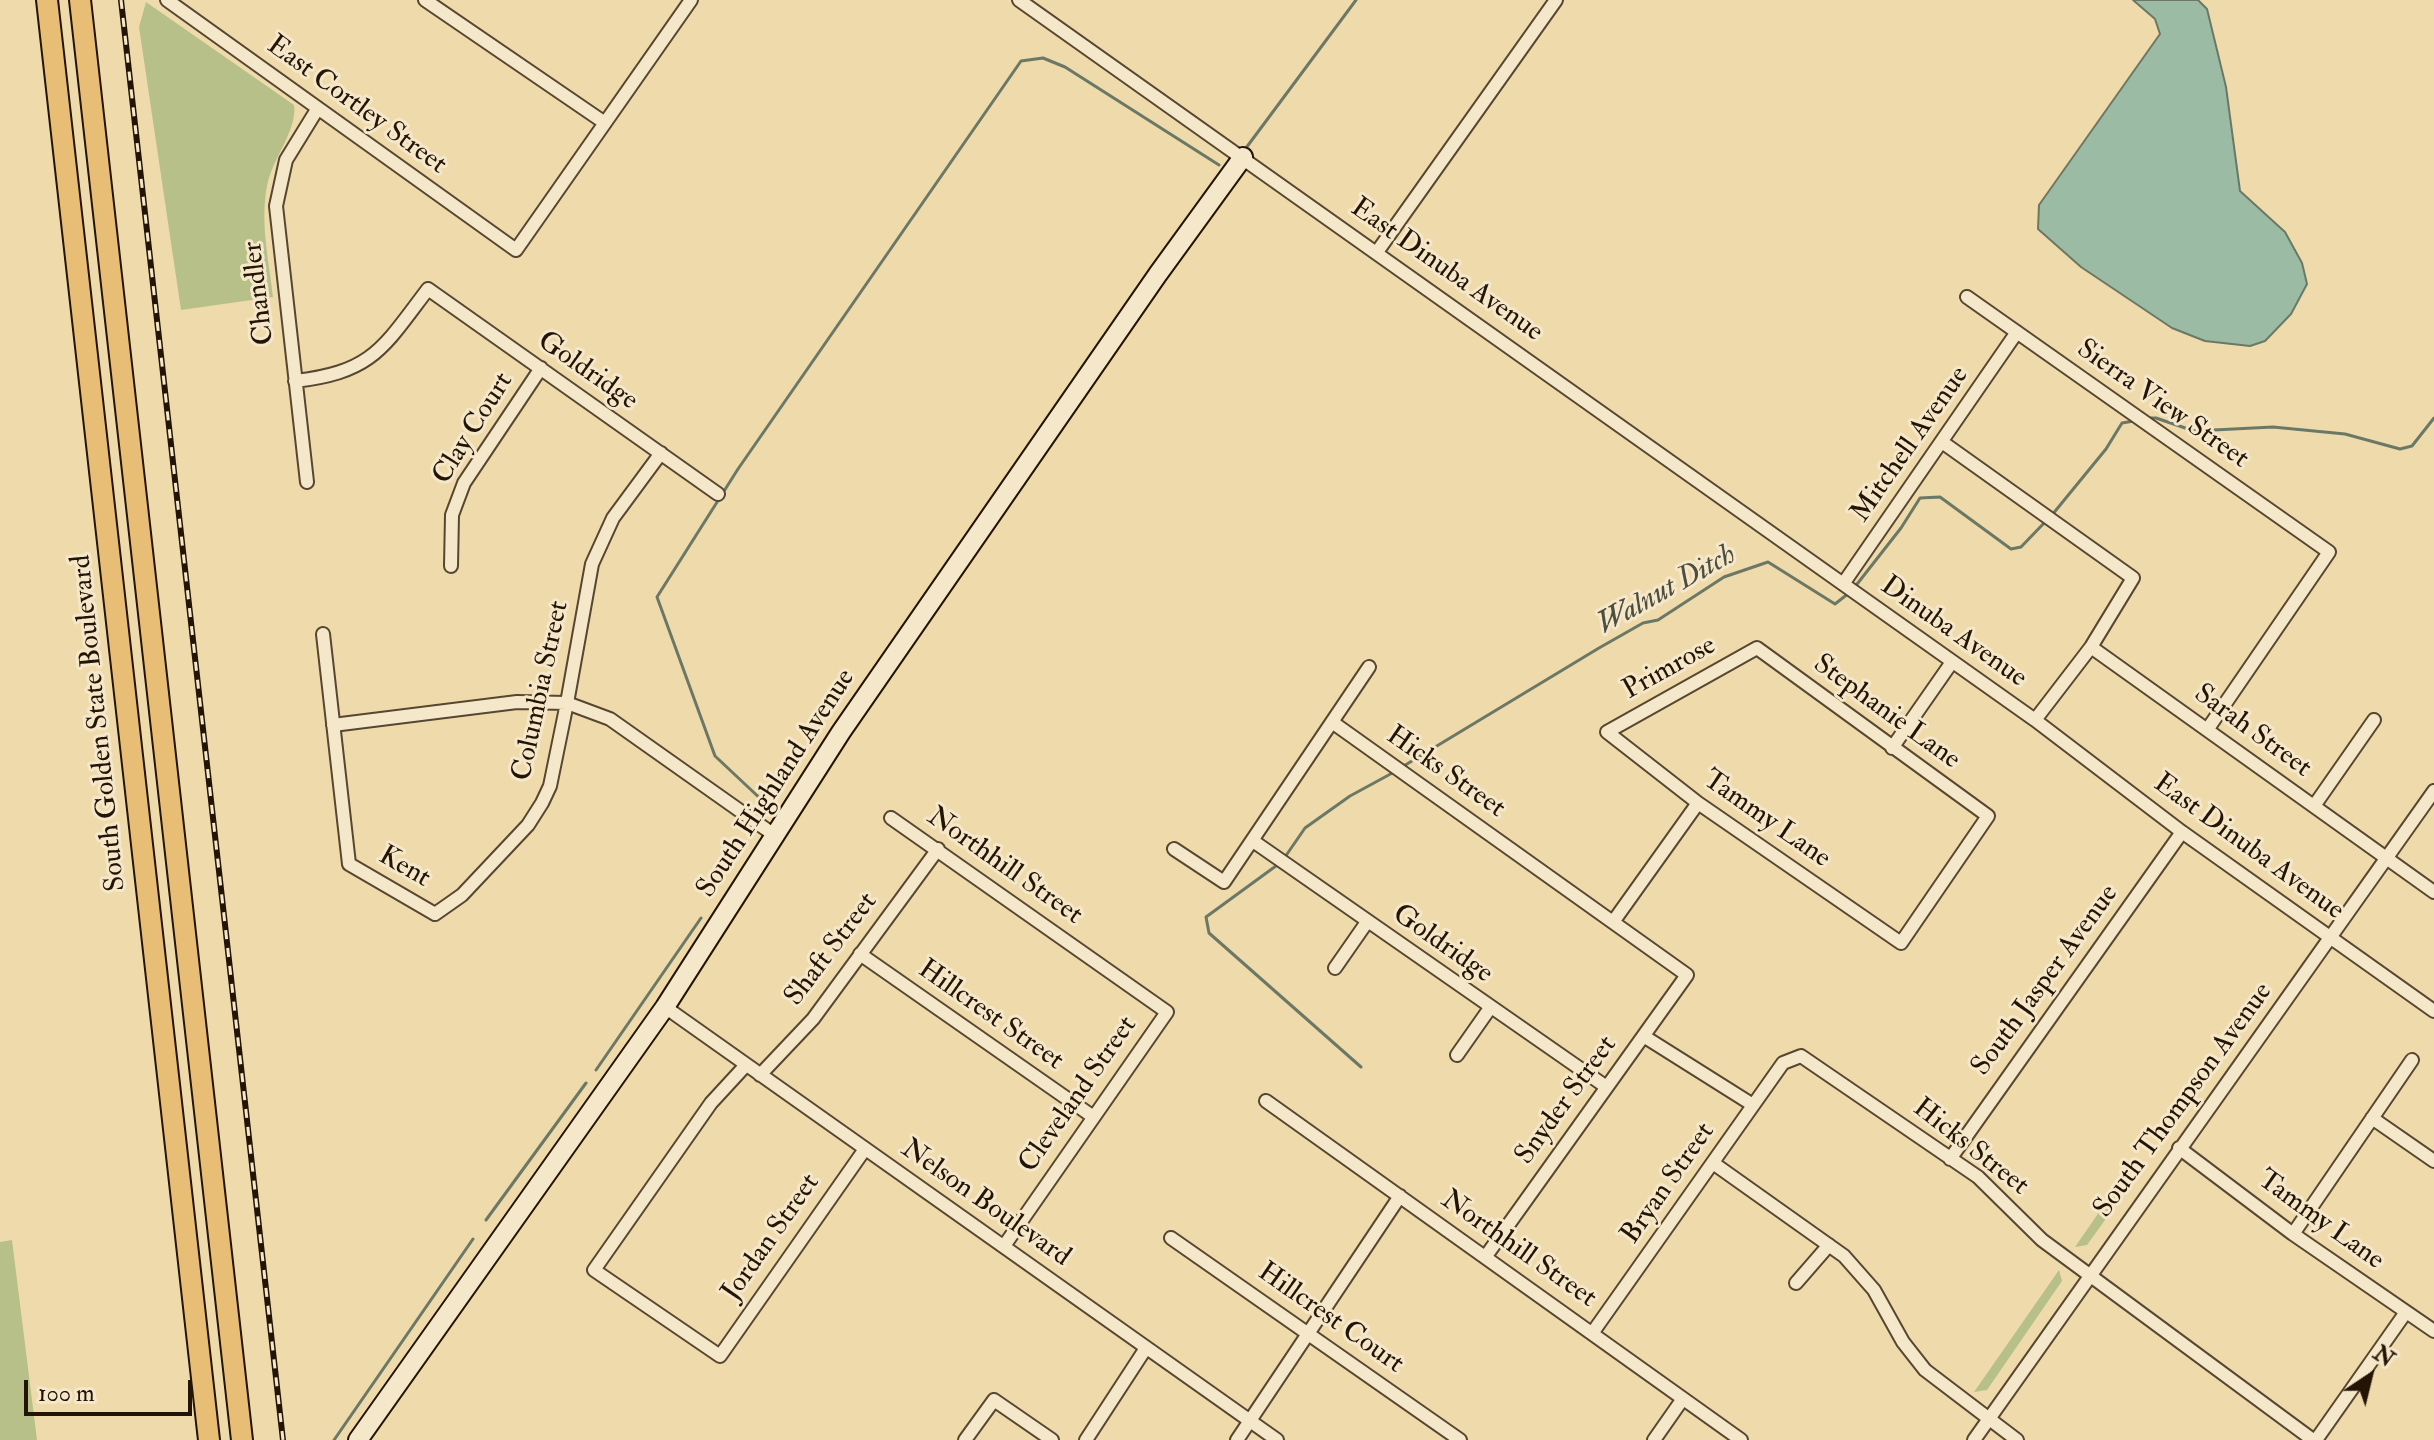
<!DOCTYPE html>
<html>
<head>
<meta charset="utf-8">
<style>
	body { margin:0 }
	#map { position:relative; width:2434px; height:1440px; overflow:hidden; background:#efdaac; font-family:"IM FELL Double Pica",serif }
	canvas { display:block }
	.north { position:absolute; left:2330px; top:1336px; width:80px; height:80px; -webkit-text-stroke:6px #f5e7c9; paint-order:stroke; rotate:35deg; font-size:22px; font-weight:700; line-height:32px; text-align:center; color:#241406 }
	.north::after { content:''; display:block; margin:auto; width:28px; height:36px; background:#241406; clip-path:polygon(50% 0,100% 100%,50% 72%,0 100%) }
	.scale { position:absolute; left:24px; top:1380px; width:168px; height:36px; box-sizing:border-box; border:4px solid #241406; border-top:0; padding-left:10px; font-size:24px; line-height:28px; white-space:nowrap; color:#241406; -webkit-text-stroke:6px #f5e7c9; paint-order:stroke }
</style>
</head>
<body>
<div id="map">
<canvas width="2434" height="1440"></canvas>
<div class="north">N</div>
<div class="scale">100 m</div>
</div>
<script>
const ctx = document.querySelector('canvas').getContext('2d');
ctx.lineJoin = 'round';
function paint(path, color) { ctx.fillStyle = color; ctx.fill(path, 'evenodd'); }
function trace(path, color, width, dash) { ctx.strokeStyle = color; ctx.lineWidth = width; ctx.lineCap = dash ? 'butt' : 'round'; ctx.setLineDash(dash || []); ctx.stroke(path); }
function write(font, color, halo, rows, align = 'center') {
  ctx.font = font + ' "IM FELL Double Pica",serif'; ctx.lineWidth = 6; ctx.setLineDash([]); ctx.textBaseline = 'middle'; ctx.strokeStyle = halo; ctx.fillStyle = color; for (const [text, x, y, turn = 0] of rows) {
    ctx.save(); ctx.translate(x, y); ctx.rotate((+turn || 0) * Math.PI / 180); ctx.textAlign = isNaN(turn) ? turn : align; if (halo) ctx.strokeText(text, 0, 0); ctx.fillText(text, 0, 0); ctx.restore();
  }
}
paint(new Path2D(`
	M146,2l148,103c4,24 -22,54 -27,81 -7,36 2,75 6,111l-92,13 -42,-283z
	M2115,1189l8,6 -36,50 -12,2z
	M12,1240l25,200h-37v-198z
	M2059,1270l3,11 -75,109 -13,2z`), '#b8c08a');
const water = new Path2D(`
	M2133,0h65l9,9 19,78 14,104 45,41 17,31 5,21 -16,30 -26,27 -15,5 -45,-5 -33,-13 -91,-61 -43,-38 1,-24 121,-171 -5,-15z`);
paint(water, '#9bbba5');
trace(water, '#6b7865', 2);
trace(new Path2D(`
	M1246,148l110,-148
	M2146,418h10l38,13 79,-4 72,7 55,15 12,-3 22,-28
	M2052,515l54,-66 16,-26 12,-2
	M1854,588l47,-60 19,-30 20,-1 71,52 10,-2 26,-27
	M1402,767l197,-119 44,-25 15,-3 66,-43 44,-15 67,42 14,-11
	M765,803l-50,-47 -58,-159 81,-128 283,-408 22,-3 22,9 154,98
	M1285,857l20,-29 45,-32 46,-25
	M1280,863l-74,54 3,16 152,134
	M596,1070l105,-152
	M486,1220l100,-137
	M334,1440l139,-201`), '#6b7865', 3);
const street = new Path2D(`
	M167,0l349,250 175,-250
	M425,0l180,123
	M1019,0l1016,720 147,112 252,179
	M1377,252l179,-252
	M1967,297l362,255 -122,178
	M295,381c78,-9 88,-33 133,-92l290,205
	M1942,442l191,136 -42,69 -56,73
	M307,482l-31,-276 10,-46 32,-52
	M451,566l1,-51 12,-32 77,-115
	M1843,584l174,-252
	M323,634l26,230 86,50 27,-19 66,-70 14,-22 8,-17 17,-83 25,-139 21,-46 48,-65
	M2091,647l343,245
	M1757,648l231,168 -87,127 -203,-140 -91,-71z
	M1332,722l355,253 -201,281
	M333,725l184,-23 50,1 43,16 167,118
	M1892,748l60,-86
	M2314,806l60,-86
	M891,818l276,194 -163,234
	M1253,841l352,245
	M1174,849l50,33 145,-215
	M1613,922l85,-119
	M860,954l232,162
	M1335,968l32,-46
	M665,1007l612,433
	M1645,1037l108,68
	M1457,1055l33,-47
	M746,1065l-35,38 -117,167 126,86 145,-207
	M760,1075l53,-56 125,-170
	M1266,1101l475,339
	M2372,1118l62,43
	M2179,1148l114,86 141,97
	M1950,1159l232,-327
	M1713,1163l131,93 30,34 29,52 22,28 92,70
	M2293,1234l119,-174
	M1171,1238l289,202
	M1796,1283l33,-38
	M1593,1332l190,-269 18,-7 177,121 64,63 271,200
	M965,1440l29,-40 58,40
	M1086,1440l60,-92
	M1237,1440l163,-244
	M1654,1440l28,-40
	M1974,1440l460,-649
	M2316,1440l90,-128`);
const secondary = new Path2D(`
	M358,1440l307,-433 176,-275 317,-458 85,-117`);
const primary = new Path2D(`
	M47,0l162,1440
	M80,0l162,1440`);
trace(street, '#574630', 16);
trace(secondary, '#241406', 22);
trace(primary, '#241406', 24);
trace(street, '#f5e7c9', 12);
trace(secondary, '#f5e7c9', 18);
trace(primary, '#e8bd76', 20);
const rail = new Path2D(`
	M121,0l162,1440`);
trace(rail, '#241406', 6);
trace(rail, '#f5e7c9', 3, [9]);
write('28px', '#241406', '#f5e7c9', [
	["East Cortley Street",356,106,36],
	["East Dinuba Avenue",1446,271,35],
	["Chandler",260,293,-97],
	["Goldridge",587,372,35],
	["Sierra View Street",2162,405,35],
	["Clay Court",474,429,-58],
	["Mitchell Avenue",1911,445,-55],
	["Dinuba Avenue",1953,633,35],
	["Primrose",1670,669,-29],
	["Columbia Street",542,691,-78],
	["Stephanie Lane",1886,713,36],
	["South Golden State Boulevard",100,723,-96],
	["Sarah Street",2252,732,36],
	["Hicks Street",1445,773,35],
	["South Highland Avenue",777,784,-57],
	["Tammy Lane",1766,820,35],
	["East Dinuba Avenue",2248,848,36],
	["Northhill Street",1004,867,35],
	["Kent",404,868,30],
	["Goldridge",1442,945,35],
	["Shaft Street",832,950,-53],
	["South Jasper Avenue",2046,981,-54],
	["Hillcrest Street",990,1016,35],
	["Cleveland Street",1079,1095,-55],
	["Snyder Street",1567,1101,-54],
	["South Thompson Avenue",2184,1101,-54],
	["Hicks Street",1970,1148,38],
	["Bryan Street",1669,1184,-55],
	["Nelson Boulevard",985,1204,35],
	["Tammy Lane",2320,1221,36],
	["Jordan Street",772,1238,-55],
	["Northhill Street",1518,1250,35],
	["Hillcrest Court",1330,1319,35]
]);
write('italic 30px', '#4e4e3e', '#f5e7c9', [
	["Walnut Ditch",1667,591,-29]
]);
</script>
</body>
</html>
